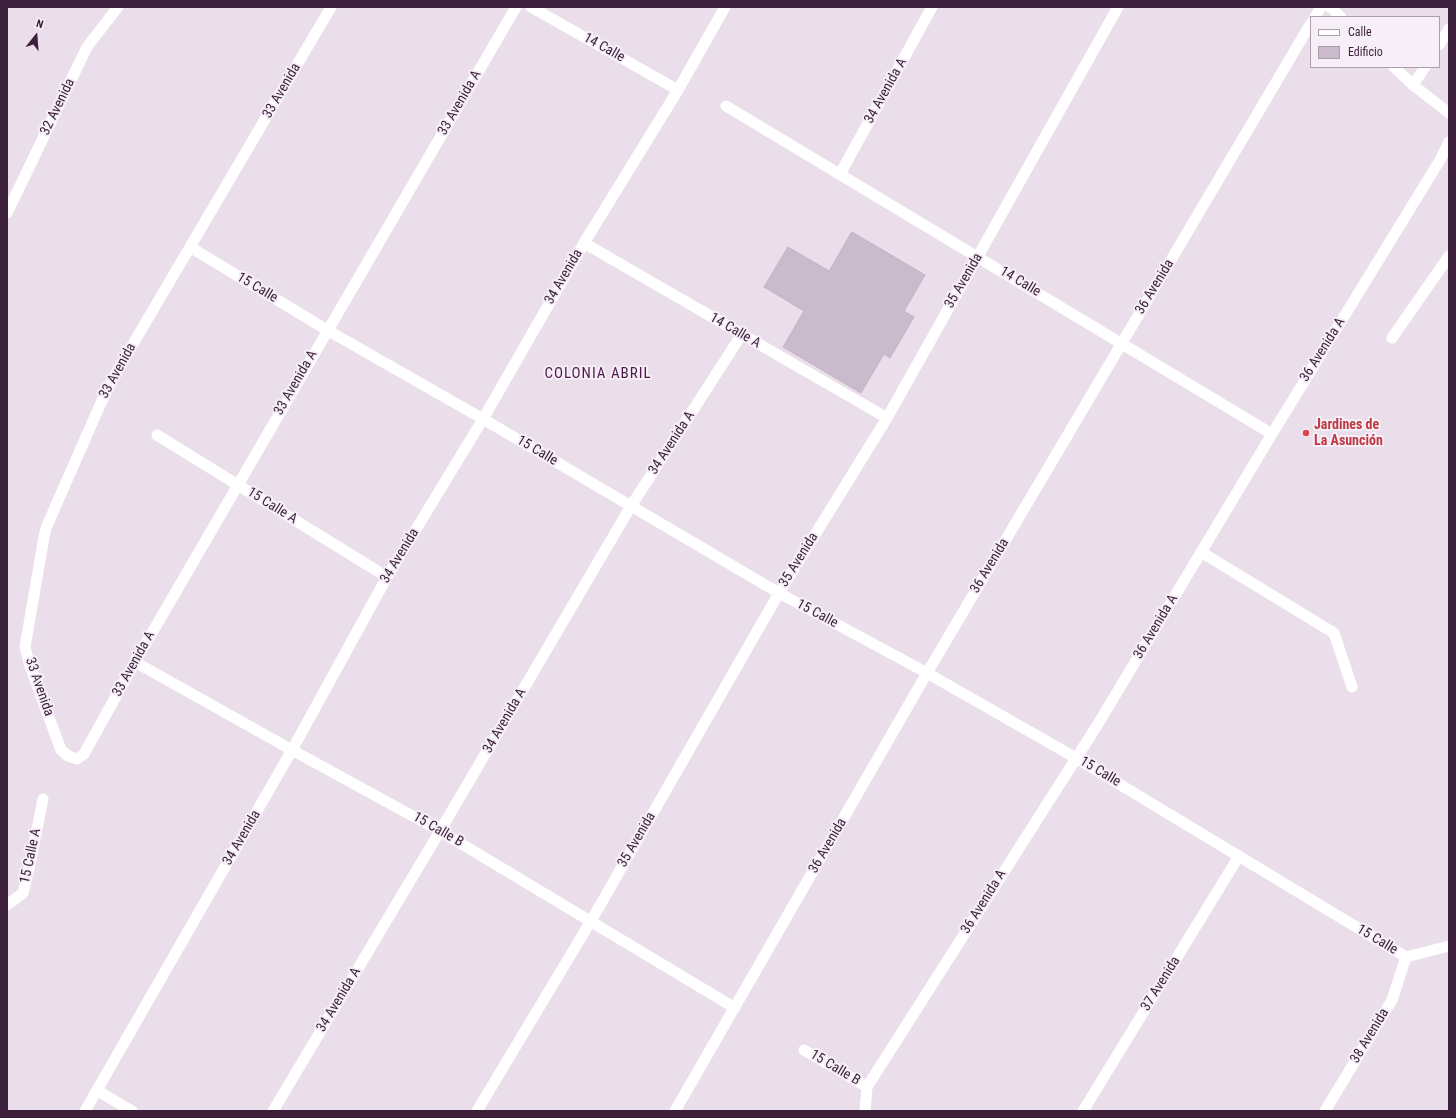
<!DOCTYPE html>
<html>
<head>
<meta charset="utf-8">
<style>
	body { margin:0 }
	#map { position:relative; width:1456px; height:1118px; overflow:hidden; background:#eadeeb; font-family:"Roboto Condensed",sans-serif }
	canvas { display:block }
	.frame { position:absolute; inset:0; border:8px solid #3c1f3a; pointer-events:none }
	.legend { position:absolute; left:1310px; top:16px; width:130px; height:52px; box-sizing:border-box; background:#f6eff8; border:1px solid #ac9cac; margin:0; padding:5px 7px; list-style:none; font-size:12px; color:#3c1f3a }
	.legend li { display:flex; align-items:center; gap:8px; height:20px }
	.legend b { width:20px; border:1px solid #ac9cac }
	.north { position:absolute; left:16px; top:16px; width:40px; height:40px; -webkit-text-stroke:3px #f6eff8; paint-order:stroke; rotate:17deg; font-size:11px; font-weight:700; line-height:16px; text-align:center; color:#3c1f3a }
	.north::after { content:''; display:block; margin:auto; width:14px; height:18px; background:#3c1f3a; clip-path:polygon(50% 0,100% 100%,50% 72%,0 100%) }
</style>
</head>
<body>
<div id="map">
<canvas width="1456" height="1118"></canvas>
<div class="frame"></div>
<ul class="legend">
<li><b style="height:5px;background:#fff"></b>Calle</li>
<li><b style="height:11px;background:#cabbcc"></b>Edificio</li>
</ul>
<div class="north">N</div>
</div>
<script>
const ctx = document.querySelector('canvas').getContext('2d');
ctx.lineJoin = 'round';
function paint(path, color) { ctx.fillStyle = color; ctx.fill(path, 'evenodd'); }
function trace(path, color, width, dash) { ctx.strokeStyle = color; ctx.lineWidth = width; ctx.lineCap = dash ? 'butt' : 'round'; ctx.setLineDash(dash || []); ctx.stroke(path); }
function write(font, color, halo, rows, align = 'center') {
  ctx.font = font + ' "Roboto Condensed",sans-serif'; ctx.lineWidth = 4; ctx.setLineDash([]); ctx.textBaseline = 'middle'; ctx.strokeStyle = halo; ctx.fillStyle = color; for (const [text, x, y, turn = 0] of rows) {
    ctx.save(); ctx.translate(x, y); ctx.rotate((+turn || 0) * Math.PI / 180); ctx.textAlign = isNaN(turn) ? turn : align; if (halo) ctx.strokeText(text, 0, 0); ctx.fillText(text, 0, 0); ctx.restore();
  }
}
const building = new Path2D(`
	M852,232l73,43 -21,36 10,6 -24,41 -6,-4 -23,39 -78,-46 21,-36 -40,-24 24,-40 41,24z`);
paint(building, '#cabbcc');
trace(building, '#c3b0c5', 1);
trace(new Path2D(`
	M1392,338l57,-82`), '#fff', 11);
trace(new Path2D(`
	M331,7l-218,371 -13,27 -54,123 -2,9 -19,110 5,19 31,84 7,6 9,3 7,-5 51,-92 381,-655
	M531,7l147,83
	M1315,17l6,-10
	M1439,45l10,-16
	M1413,85l12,-18
	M726,106l546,328
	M840,174l92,-167
	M584,243l303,175
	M190,247l137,83 156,89 296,174 148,80 149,85 330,199 43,-11
	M157,435l230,142
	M1201,552l133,81 18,54
	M135,662l157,88 148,81 295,177
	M7,905l16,-12 6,-24 14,-70
	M804,1050l63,37
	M98,1091l34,20
	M273,1111l167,-280 191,-325 111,-172
	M477,1111l114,-190 188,-328 108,-175 231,-411
	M675,1111l252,-438 384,-650
	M865,1111l2,-24 231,-363 174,-290 168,-274 9,-18
	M1083,1111l156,-255
	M1325,1111l67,-111 14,-43`), '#fff', 11);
trace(new Path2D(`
	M1330,7l11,10
	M1394,67l19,18 36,28
	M7,213l80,-166 31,-40
	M85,1111l207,-361 95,-173 96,-158 101,-176 94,-153 47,-83`), '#fff', 11);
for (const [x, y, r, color] of [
	[1306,433,4,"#e0444e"]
]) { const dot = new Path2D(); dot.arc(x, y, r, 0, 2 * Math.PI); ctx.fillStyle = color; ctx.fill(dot); trace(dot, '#f6eff8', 1.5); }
write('14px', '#3c1f3a', '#f6eff8', [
	["14 Calle",604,48,29],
	["33 Avenida",282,91,-60],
	["34 Avenida A",886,91,-61],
	["33 Avenida A",460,103,-60],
	["32 Avenida",58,107,-64],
	["34 Avenida",564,277,-60],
	["35 Avenida",964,281,-60],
	["14 Calle",1020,282,31],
	["36 Avenida",1155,287,-59],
	["15 Calle",257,288,31],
	["14 Calle A",735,331,30],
	["36 Avenida A",1323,350,-58],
	["33 Avenida",118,371,-61],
	["33 Avenida A",296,383,-60],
	["34 Avenida A",672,443,-57],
	["15 Calle",537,451,31],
	["15 Calle A",272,506,32],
	["34 Avenida",400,556,-59],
	["35 Avenida",799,560,-58],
	["36 Avenida",990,566,-59],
	["15 Calle",817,614,28],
	["36 Avenida A",1156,627,-59],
	["33 Avenida A",134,664,-61],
	["33 Avenida",39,687,71],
	["34 Avenida A",505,721,-60],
	["15 Calle",1100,772,31],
	["15 Calle B",438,830,30],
	["34 Avenida",242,838,-60],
	["35 Avenida",637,840,-60],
	["36 Avenida",828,846,-60],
	["15 Calle A",31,856,-78],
	["36 Avenida A",984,902,-58],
	["15 Calle",1377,940,31],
	["37 Avenida",1161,984,-58],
	["34 Avenida A",339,1000,-59],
	["38 Avenida",1370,1036,-59],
	["15 Calle B",835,1068,31]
]);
write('bold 14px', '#be3a42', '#f6eff8', [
	["Jardines de",1314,425],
	["La Asunción",1314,441]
], 'left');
ctx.letterSpacing = '1px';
write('15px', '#4f194a', '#f6eff8', [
	["COLONIA ABRIL",598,374]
]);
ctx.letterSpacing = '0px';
</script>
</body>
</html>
